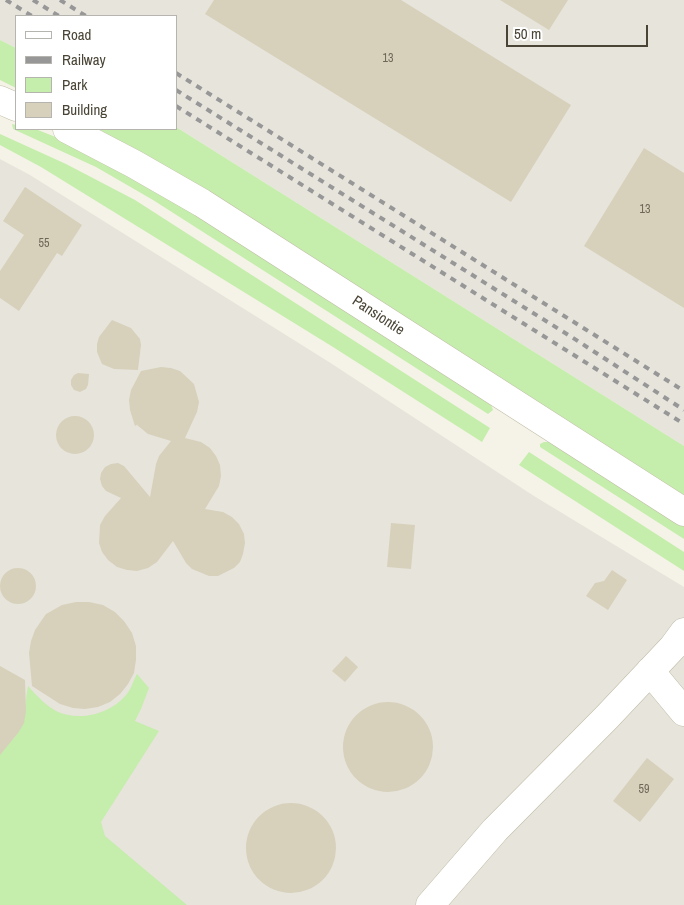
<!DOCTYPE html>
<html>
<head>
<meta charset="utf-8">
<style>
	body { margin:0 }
	#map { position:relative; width:684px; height:905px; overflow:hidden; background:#f5f3e7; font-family:"Archivo Narrow",sans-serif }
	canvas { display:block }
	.legend { position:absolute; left:15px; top:15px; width:162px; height:115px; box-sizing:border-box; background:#fff; border:1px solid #b6b4ae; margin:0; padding:6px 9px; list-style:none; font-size:15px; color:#494435 }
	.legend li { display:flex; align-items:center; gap:10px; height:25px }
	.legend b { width:25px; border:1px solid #b6b4ae }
	.scale { position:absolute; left:506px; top:25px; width:142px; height:22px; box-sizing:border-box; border:2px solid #494435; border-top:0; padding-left:6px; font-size:15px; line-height:18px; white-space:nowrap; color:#494435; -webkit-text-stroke:4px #fff; paint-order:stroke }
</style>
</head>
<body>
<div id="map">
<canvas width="684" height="905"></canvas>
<ul class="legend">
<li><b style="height:6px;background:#fff"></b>Road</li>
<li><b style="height:6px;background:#979797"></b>Railway</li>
<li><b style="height:14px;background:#c5edac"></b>Park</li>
<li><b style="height:14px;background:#d7d1bb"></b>Building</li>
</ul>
<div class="scale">50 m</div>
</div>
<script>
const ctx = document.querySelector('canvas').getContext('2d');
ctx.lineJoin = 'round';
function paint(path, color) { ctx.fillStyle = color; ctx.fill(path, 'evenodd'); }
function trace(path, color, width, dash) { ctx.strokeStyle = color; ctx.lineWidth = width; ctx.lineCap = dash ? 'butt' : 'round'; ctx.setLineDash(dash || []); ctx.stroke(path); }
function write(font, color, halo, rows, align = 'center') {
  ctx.font = font + ' "Archivo Narrow",sans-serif'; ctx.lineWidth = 4; ctx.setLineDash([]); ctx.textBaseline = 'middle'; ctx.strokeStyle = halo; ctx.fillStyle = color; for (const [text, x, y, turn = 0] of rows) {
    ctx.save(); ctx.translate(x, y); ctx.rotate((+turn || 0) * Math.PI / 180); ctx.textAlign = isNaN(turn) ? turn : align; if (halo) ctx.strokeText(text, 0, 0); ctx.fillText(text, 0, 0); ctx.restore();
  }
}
paint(new Path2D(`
	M0,0h684v446l-508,-319v-111h-160v32l-16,-8z
	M0,159l30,16 299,187 205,134 150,91v318h-684z`), '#e7e4dc');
paint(new Path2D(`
	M0,40l16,8v40l-16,-8z
	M12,124l4,1v4l22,1 30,12 64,35 76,45 282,180 3,8 -5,4 -335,-214 -57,-33 -83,-38z
	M176,127l508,319v53l-542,-345 -44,-25h78z
	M0,134l66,30 69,36 355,228 -8,14 -149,-95 -292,-180 -41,-22z
	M544,442h8l132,82v15l-144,-92v-3z
	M529,452l155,100v19l-165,-106z
	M137,674l12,14 -8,21 -6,12 24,10 -58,91 4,14 82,69h-187v-156c28,-16 23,-36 28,-63 9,10 18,20 30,26 24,10 56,1 71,-21 3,-5 5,-12 8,-17z`), '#c5edac');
paint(new Path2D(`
	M214,0h187l170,105 -60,97 -306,-188z
	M500,0h68l-19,30z
	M644,148l40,25v135l-100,-62z
	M25,187l57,38 -20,31 -5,-3 -38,58 -19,-13v-27l24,-36 -21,-14z
	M112,320l19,8 9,11 1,6 -3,25 -24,-1 -12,-5 -5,-12v-8l2,-7z
	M161,367l10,1 9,3 14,13 5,18 -2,10 -12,26 16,4 9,6 6,8 4,9 1,11 -2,10 -14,23 18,3 9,5 7,7 5,10 1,9 -2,11 -3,8 -6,6 -16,8h-9l-17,-7 -6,-6 -13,-22 -16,21 -9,6 -11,3 -10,-1 -10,-3 -9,-7 -6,-8 -3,-9 1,-18 5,-9 16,-18 -15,-7 -4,-5 -2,-7 1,-6 4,-6 6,-3 7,-1 6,3 26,31 6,-33 3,-8 12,-15 -23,-7 -11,-9 1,-1 -3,2 -5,-16 -1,-10 2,-10 10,-19z
	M78,373l11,1 -1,11 -2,4 -6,3 -6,-2 -3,-5v-5l3,-5z
	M56 435a19 19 0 1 1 38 0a19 19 0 1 1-38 0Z
	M391,523l24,2 -4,44 -24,-2z
	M0 586a18 18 0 1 1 36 0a18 18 0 1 1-36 0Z
	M612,570l15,10 -19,30 -22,-14 9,-13 9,-2z
	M76,602h13l14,3 12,7 9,9 8,12 4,13v14l-2,13 -6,11 -8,10 -10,8 -12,5 -13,2 -12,-1 -13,-4 -28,-18 -3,-33 2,-12 4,-11 11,-16 16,-9z
	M346,656l12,11 -13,15 -13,-11z
	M0,666l25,14 1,31 -2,12 -6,10 -18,22z
	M343 747a45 45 0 1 1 90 0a45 45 0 1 1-90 0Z
	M647,758l27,21 -34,43 -27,-21z
	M246 848a45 45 0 1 1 90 0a45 45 0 1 1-90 0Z`), '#d7d1bb');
const minor = new Path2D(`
	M0,100l16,7
	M67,129l67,35 68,39 482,309
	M650,671l34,41
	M430,905l65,-75 112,-113 66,-70 11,-15`);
trace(minor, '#c1bda8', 29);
trace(minor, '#fff', 28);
trace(new Path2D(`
	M6,0l26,16
	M33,0l26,16
	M60,0l26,16
	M176,73l508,318
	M176,90l394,246 114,74
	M176,106l508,318`), '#979797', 4, [6, 6]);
write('12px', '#6c6756', null, [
	["13",388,59],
	["13",645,210],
	["55",44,244],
	["59",644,790]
]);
write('15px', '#494435', '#fff', [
	["Pansiontie",378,316,33]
]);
</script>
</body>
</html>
